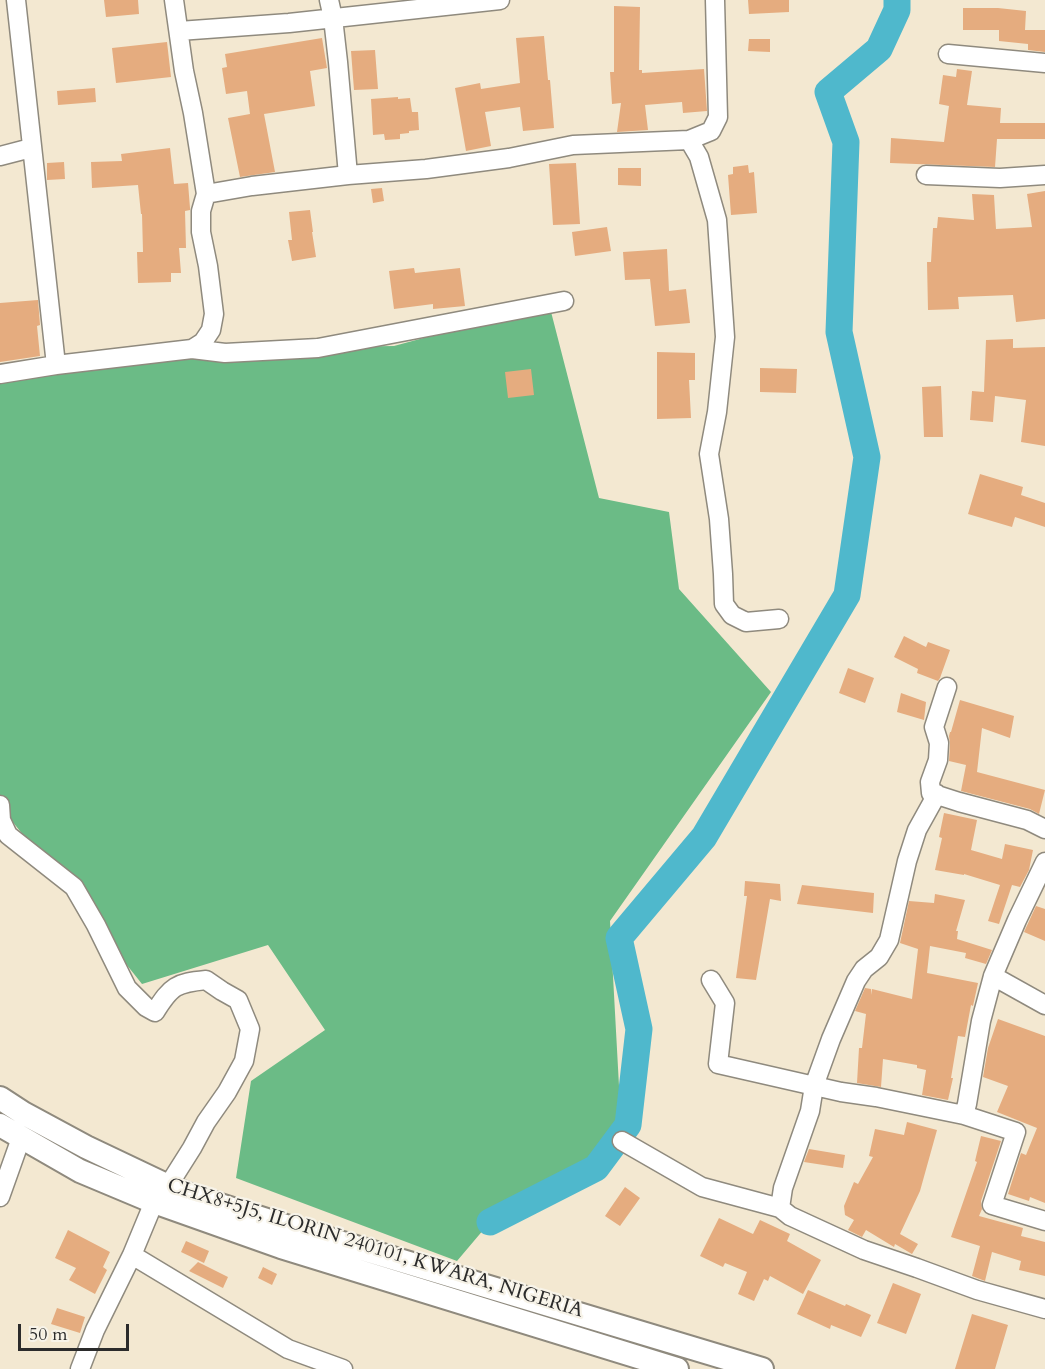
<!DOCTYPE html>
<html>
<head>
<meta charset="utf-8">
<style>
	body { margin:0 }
	#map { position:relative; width:1045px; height:1369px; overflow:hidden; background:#f3e8d1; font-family:Cardo,serif }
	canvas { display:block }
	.scale { position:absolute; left:18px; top:1324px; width:111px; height:27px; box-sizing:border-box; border:3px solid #2b2b2b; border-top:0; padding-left:8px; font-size:18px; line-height:21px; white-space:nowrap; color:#2b2b2b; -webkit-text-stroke:4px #f7f3e8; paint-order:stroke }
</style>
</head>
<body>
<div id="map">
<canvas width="1045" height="1369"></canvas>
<div class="scale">50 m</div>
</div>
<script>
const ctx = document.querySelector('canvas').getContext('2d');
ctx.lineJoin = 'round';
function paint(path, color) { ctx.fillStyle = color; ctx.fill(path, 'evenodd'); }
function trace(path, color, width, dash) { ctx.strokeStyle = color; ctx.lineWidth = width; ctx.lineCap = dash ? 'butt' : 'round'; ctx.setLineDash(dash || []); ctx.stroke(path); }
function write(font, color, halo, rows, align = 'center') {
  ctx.font = font + ' Cardo,serif'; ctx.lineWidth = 4.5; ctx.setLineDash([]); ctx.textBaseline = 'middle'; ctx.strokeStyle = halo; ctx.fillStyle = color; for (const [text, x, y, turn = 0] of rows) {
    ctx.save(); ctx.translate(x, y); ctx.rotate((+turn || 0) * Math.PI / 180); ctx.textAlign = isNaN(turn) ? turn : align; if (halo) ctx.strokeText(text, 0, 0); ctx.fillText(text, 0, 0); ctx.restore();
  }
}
paint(new Path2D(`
	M549,304l50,194 70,14 10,77 92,103 -161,229 12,220 -132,81 -33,39 -221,-83 15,-97 74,-51 -57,-85 -126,39 -142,-178v-431l192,-26 202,-3z`), '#6bbb86');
trace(new Path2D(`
	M490,1222l106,-54 32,-43 11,-96 -20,-91 85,-101 143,-242 20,-138 -28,-125 7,-190 -18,-50 51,-43 18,-39v-10`), '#4fb8cc', 27);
paint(new Path2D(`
	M104,0h34l1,14 -33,3z
	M748,0h41v12l-40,2z
	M614,6l26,1 -1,63h3v3l62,-4 3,42 -24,2 -1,-11 -37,3 3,25 -31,2 4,-29 -9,1 -2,-32h4z
	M963,8h35l28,3 -1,19h20v22l-17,-2v-6l-29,-3v-11h-36z
	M544,36l4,44h2l4,48 -31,3 -3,-24 -35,5 6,34 -25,5 -11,-63 25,-5 1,6 39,-6 -4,-45z
	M322,38l5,30 -17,3 5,35 -51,8 11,58 -35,5 -12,-59 22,-4 -3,-23 -21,3 -4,-26 5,-1 -2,-13z
	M749,39h21v13l-22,-1z
	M167,42l4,35 -55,6 -4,-35z
	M375,50l3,39 -24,1 -3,-39z
	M957,69l15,2 -5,34 34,3 -1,15h45v16h-48l-2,28 -105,-4 1,-25 53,4 5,-36 -10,-2 4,-29 13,2z
	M95,88l1,14 -38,3 -1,-14z
	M398,97v2l12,-1 2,14h6l1,18 -10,1v2l-9,1v5l-15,1 -1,-6 -11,1 -2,-36z
	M170,148l4,36 14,-1 2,25v2l-5,1 1,37h-7l2,25h-10v9l-33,1 -1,-31h6l-1,-38h-1l-3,-29 -46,3 -1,-26 31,-1 -1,-7z
	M64,162l1,17 -18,1v-17z
	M576,163l4,61 -27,1 -4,-61z
	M748,165l1,8 5,-1 3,41 -26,2 -3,-40 5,-1v-7z
	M618,168h23v18l-23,-1z
	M382,188l2,13 -11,2 -2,-14z
	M1045,191v128l-29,3 -3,-27 -55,2 1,12 -31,1 -1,-48h4l2,-34h4l1,-11 36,3 -2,-26 22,1 2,34 36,-2 -5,-33z
	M310,210l3,22h-1l4,25 -24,4 -4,-21h4l-3,-28z
	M607,227l4,24 -36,5 -3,-24z
	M667,249l2,42 17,-2 4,34 -35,3 -5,-47 -25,1 -2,-28z
	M414,268l1,5 45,-5 5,38 -32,3v-5l-39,5 -5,-38z
	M38,300l2,25 -3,1 3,30 -40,6v-59z
	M1013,339v9l32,-1v99l-24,-4 5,-42 -31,-4 -2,26 -23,-2 2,-29 12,1 2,-52z
	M657,352l38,1v27h-6l2,38 -34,1z
	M760,368l37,1 -1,24 -36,-1z
	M531,369l3,26 -26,3 -3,-26z
	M941,386l2,51h-19l-2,-50z
	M980,474l43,13 -2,8 24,8v24l-30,-10 -3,10 -44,-13z
	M904,636l22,11 2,-5 22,8 -10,28 -2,3 -21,-8 1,-4 -24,-12z
	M848,668l26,10 -9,25 -26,-10z
	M901,693l25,9 -2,18 -27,-8z
	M960,700l54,16 -4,22 -28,-10 -5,44 68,18 -6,24 -9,-5 -69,-18 5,-26 -17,-4 1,-17 -1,-8 1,-4h1z
	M944,813l33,7 -6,30 31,9 3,-15 28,6 -4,20 -9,17 -8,-2 -13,39 -11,-3 12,-36 -36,-11v1l-29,-5 7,-32 -3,-1z
	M745,881l35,3 1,17 -11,-2 -14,81 -20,-2 11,-82h-3z
	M802,885l72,8 -1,20 -76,-9z
	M935,894l30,6 -9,31h2l-1,8 35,11 -6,14 -21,-6 1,-5 -36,-7 -3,27 51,10 -5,23 -2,-1 -6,32 -7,-1 -7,42h2l-5,22 -26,-5 4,-25 -9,-2v-3l-34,-6 -2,28 -24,-4 2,-35h3l4,-34 -11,-3 10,-23 6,1v6l1,-6 40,10 6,-50 -18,-6 9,-42 25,2z
	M1036,906l9,3v32l-21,-9z
	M998,1019l47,17v167l-15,-6 -1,4 -21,-7 13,-41 5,2 11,-27 -40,-16 11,-26 -25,-9 5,-29z
	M907,1122l30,8 -17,61 -20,43 18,10 -6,10 -17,-10 -1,3 -28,-17 -4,7 -14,-7 6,-10 -9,-5 -1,-9 10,-24 4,2 15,-27 -4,-1 6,-27 29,6z
	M981,1136l20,5 -20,60 1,8 -3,7 44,12 -2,8 24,6v34l-26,-6 2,-9 -29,-9 -7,29 -13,-5 8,-30 -29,-9 26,-75 -2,-1z
	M809,1149l36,6 -2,13 -39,-6z
	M625,1187l15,11 -20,28 -15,-10z
	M719,1218l34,16 7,-14 30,14 -3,7 34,19 -18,34 -33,-18 -2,5 -4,-2 -10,22 -16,-7 9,-22 -22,-9 -2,4 -23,-11z
	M68,1230l42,22 -7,15 4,3 -12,24 -26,-14 7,-12 -21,-10z
	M186,1241l23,10 -5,12 -23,-11z
	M198,1262l30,15 -5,11 -34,-17z
	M263,1267l14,7 -5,11 -14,-7z
	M893,1283l28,11 -15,40 -29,-11z
	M808,1290l37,16 1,-2 25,11 -10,22 -30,-12 -1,4 -33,-15z
	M57,1308l28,9 -5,16 -29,-9z
	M972,1314l36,11 -13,44h-40z`), '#e5ac7f');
const minor = new Path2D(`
	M16,0l40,365
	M329,0l4,18 5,44 10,113
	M179,31l110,-8 211,-23
	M948,54l97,9
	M689,140l10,17 18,63 8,117 -8,75 -8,42 10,65 4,55 1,30 8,11 14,7 33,-3
	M0,156l31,-8
	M926,175l74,3 45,-3
	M206,194l46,-8 96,-11 78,-6 83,-11 64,-13 116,-5 22,-9 7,-14 -3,-117
	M192,349l33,4 93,-5 246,-47
	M0,374l56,-9 136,-16 11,-7 8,-12 3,-16 -6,-48 -7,-34v-21l5,-17 -13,-81 -9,-42 -10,-71
	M947,687l-13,40 5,16 -1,17 -8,22 1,11 28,9 68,18 18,9
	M937,794l-20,36 -10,31 -18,79 -10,17 -15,12 -8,12 -25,58 -17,47 -4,25 -27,77 -3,20 10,8 74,34 53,18 60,22 68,19
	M0,805l1,15 7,15 66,52 22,38 31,63 19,19 9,5c16,-26 21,-29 51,-32l16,11 16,9 12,29 -6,32 -17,31 -21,30 -14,26 -24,38
	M993,976l52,29
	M711,980l14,23 -7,61 123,28 35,5 88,18 52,17 -24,73 53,16
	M964,1115l3,-11 14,-83 12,-45 24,-56 28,-58
	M622,1141l80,46 78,21
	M0,1197l21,-59
	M154,1202l-22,53 156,94 55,20
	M80,1369l15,-39 37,-75`);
const major = new Path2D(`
	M0,1098l23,15 63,34 82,39 27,11 84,27 483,145
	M0,1125l80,46 74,31 127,45 396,122`);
trace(minor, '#8f8a7e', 21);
trace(major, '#8f8a7e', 26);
trace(minor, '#fff', 18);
trace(major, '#fff', 22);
write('20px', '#2b2b2b', '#f7f3e8', [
	["CHX8+5J5, ILORIN 240101, KWARA, NIGERIA",375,1249,17]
]);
</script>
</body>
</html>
